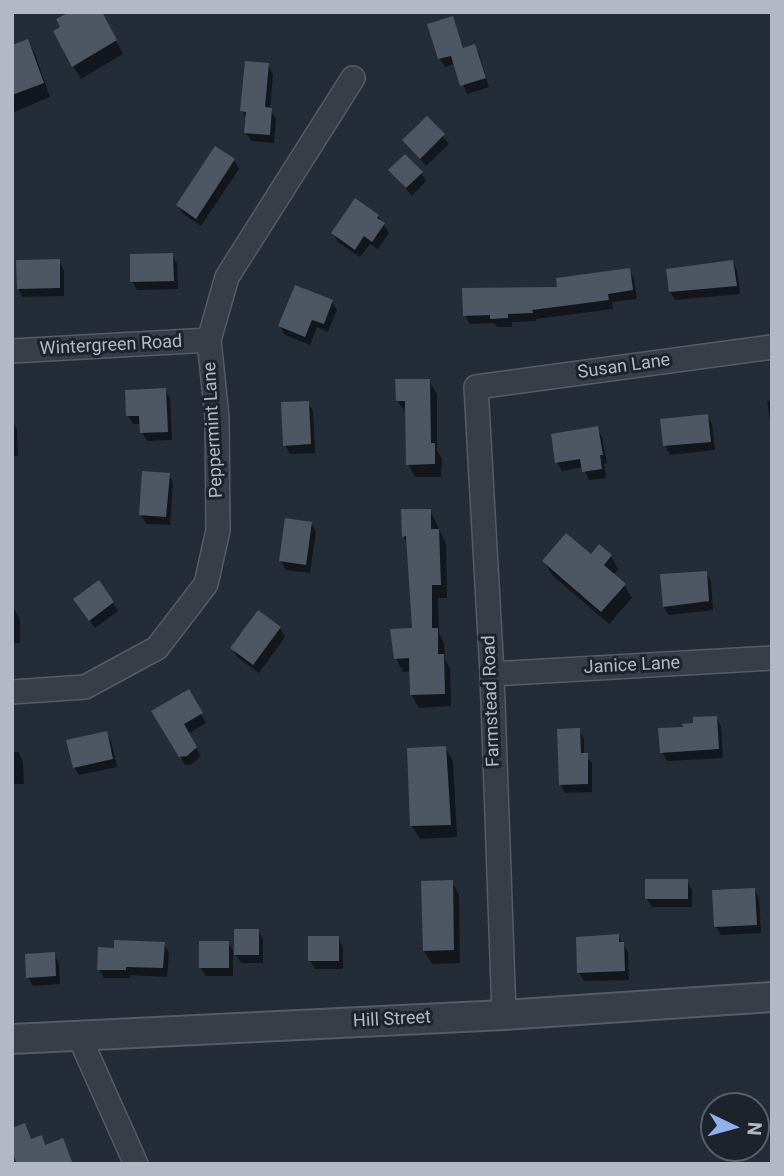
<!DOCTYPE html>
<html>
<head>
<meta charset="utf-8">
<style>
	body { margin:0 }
	#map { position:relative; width:784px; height:1176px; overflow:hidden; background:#242c37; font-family:Roboto,sans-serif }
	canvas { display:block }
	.frame { position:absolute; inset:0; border:14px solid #b3b9c4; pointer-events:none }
	.north { position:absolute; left:700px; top:1092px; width:70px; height:70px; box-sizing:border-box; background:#1d232c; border:2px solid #595f69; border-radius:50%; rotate:95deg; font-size:19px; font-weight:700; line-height:28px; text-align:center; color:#b3b9c4 }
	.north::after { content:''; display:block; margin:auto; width:24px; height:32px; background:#90b1eb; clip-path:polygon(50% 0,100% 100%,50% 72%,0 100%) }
</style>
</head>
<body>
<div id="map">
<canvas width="784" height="1176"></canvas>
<div class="frame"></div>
<div class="north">N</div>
</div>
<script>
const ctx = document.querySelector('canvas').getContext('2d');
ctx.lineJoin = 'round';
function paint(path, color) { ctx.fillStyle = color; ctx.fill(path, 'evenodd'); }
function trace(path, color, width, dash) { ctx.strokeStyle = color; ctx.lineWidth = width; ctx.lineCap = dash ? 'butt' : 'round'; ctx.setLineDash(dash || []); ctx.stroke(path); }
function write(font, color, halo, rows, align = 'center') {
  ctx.font = font + ' Roboto,sans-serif'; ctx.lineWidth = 6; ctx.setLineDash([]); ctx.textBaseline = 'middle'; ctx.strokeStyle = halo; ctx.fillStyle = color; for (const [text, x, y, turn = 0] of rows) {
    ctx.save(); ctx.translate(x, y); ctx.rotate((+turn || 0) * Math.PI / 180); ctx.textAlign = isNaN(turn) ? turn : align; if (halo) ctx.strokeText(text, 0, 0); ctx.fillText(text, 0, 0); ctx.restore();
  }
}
paint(new Path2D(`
	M101,12l22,42 -42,25 -8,-13z
	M452,18l12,31 10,-3 5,8 10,33 -22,7 -12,-30 -10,3 -5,-8 -11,-33z
	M27,41l8,13 15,43 -38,16v-66z
	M268,65l5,9 -3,36 6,8 -2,25 -23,-2 -5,-8 1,-13 -5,-9z
	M427,118l22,26 -23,22 -21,-25z
	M234,160l5,9 -38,57 -18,-12 -5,-9z
	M390,170l31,3 5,8 -14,15z
	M378,216l11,17 -11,16 -8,-5 -10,13 -22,-15 -5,-9z
	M172,255l5,9 1,25 -41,1 -5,-9z
	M59,261l5,9v26l-41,1 -5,-8z
	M732,262l5,8 3,24 -65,6 -5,-9z
	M629,270l5,9 3,20 -25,3 1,7 -77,10v2l-24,1v5h-15l-3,-4 -24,1 -5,-9z
	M332,302l5,8 -9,22 -11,-5 -7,18 -25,-10 -5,-9z
	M429,381l8,13v57l5,7 -1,19h-26l-7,-13 -1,-50 -10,-13z
	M165,390l5,8 2,42 -25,1 -5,-9v-8h-9l-5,-8z
	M772,400v33l-5,-32z
	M308,402l5,9 2,42 -25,1 -5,-9z
	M707,416l5,8 3,26 -45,5 -5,-9 -3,-25z
	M12,421l5,8 1,27h-6z
	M597,428l5,9 5,26 -3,1 2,14 -17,2 -6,-13 -21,4 -5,-9z
	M169,475l4,8 -3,42 -24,-1 -5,-9z
	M430,510l16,34 1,54h-9l1,35 5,10 1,16 5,9 1,38 -32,2 -8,-14v-23l-8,1 -7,-14 18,-28 -5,-85 -6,-9z
	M311,523l5,9 -6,41 -24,-3 -5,-9z
	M591,556h20l7,13 -5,6 11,10 8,13 -23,26 -57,-49 -8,-14z
	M706,572l5,9 2,29 -44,5 -5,-8 -2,-31z
	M113,603l5,8 -23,17 -15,-20z
	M12,610h3l5,9v24h-8z
	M280,628l5,9 -26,36 -22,-16 -5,-9z
	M188,691l18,32 -18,11 13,22 -9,8 -7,1 -31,-54z
	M716,717l5,9 2,32 -56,3 -5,-9 23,-24z
	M579,730l5,9v16l8,8v29l-27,1 -5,-9z
	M106,733l5,8 6,26 -38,8 -5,-8z
	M445,748l8,13 4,76 -37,2 -8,-13z
	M12,752h6l5,9 1,23h-12z
	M687,881l5,9v17h-40l-5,-8z
	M452,882l7,13 1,68 -28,1 -8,-13z
	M754,889l5,9 2,35 -40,2 -5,-8z
	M258,931l5,8v24h-22l-5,-8z
	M618,936l10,16 1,28 -45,1 -5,-8z
	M338,938l5,9v22h-28l-5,-8z
	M228,943l5,8v25h-27l-5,-8z
	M164,944l5,9 -2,24 -37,-2v3h-26l-5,-9z
	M54,954l5,9 1,21 -27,2 -5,-9z`), '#0007');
paint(new Path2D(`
	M70,12h32l15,28 -45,27 -19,-36 7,-4 -4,-8z
	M453,16l10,32 12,-4 11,34 -26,8 -9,-30 -13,3 -11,-35z
	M28,39l16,44 -32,12v-50z
	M245,61l24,2 -4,44 7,1 -2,27 -26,-2 2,-21 -6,-1z
	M427,116l18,18 -25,25 -18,-19z
	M215,146l20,13 -39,60 -20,-14z
	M405,154l18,18 -17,16 -18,-18z
	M355,198l24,17 -2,3 8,5 -13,19 -8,-6 -9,14 -24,-17z
	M173,253l1,28 -44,1v-28z
	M60,259v29l-43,1 -1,-29z
	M733,260l4,26 -68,6 -3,-23z
	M630,268l3,22 -25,4 1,6 -77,10 1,3 -25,1v4l-18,1v-4l-27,1 -1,-28 95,-1 -1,-9z
	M295,285l38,15 -9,24 -12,-4 -7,17 -27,-11z
	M395,379h35l1,64h4v21l-29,1 -1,-64h-9z
	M166,388l2,44 -28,1 -1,-17h-13l-1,-26z
	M309,401l2,43 -28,2 -2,-44z
	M708,414l3,28 -48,4 -3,-27z
	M598,426l5,29h-3l2,14 -20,3 -2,-13 -25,4 -4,-29z
	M142,471l28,2 -4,44 -27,-2z
	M401,509h30v20h8l2,56h-9v43h6v26h6l1,40 -35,1 -1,-37 -15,1 -4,-30 22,-1 -6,-92 -4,1z
	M285,518l27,4 -6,43 -27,-4z
	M566,533l25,21 8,-10 13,11 -8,10 22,19 -25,28 -59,-51z
	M707,571l2,30 -46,6 -3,-33z
	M99,580l15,22 -25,19 -16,-22z
	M258,610l23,17 -28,38 -23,-17z
	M189,689l14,24 -19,11 13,23 -10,9 -8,1 -28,-46z
	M717,716l2,33 -59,4 -2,-25 25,-1 -1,-3 11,-1v-6z
	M580,728l1,25h7v31l-29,1 -2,-56z
	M107,731l6,28 -40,9 -7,-28z
	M446,746l5,79 -41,1 -3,-78z
	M645,879h43v20h-43z
	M453,880l1,70 -31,1 -2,-70z
	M755,888l2,37 -43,2 -2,-37z
	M234,929h25v26h-25z
	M619,934v8h5l1,29 -48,2 -1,-36z
	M308,936h31v25h-31z
	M114,940l51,2 -2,26 -37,-1v3h-29l1,-23 16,1z
	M199,941h30v27h-30z
	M55,952l1,24 -30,2 -1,-24z
	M25,1123l6,16 11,-4 3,10 18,-7 10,26h-56l-5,-12v-24z`), '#4d5663');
const minor = new Path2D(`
	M12,351l197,-11
	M492,674l280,-16
	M12,692l73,-5 72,-39 49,-64 12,-54 -1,-113 -8,-77 18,-63 126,-199
	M504,1015l-12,-341 -16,-287 296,-40
	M79,1036l57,128`);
const tertiary = new Path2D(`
	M12,1039l492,-24 268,-18`);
trace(minor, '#565c66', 26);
trace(tertiary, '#565c66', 32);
trace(minor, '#373e48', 23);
trace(tertiary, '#373e48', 28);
write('18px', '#b3b9c4', '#1d232c', [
	["Wintergreen Road",111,346,-3],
	["Susan Lane",624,367,-8],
	["Peppermint Lane",214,430,-93],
	["Janice Lane",632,666,-3],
	["Farmstead Road",492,701,-92],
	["Hill Street",392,1020,-3]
]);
</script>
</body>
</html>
